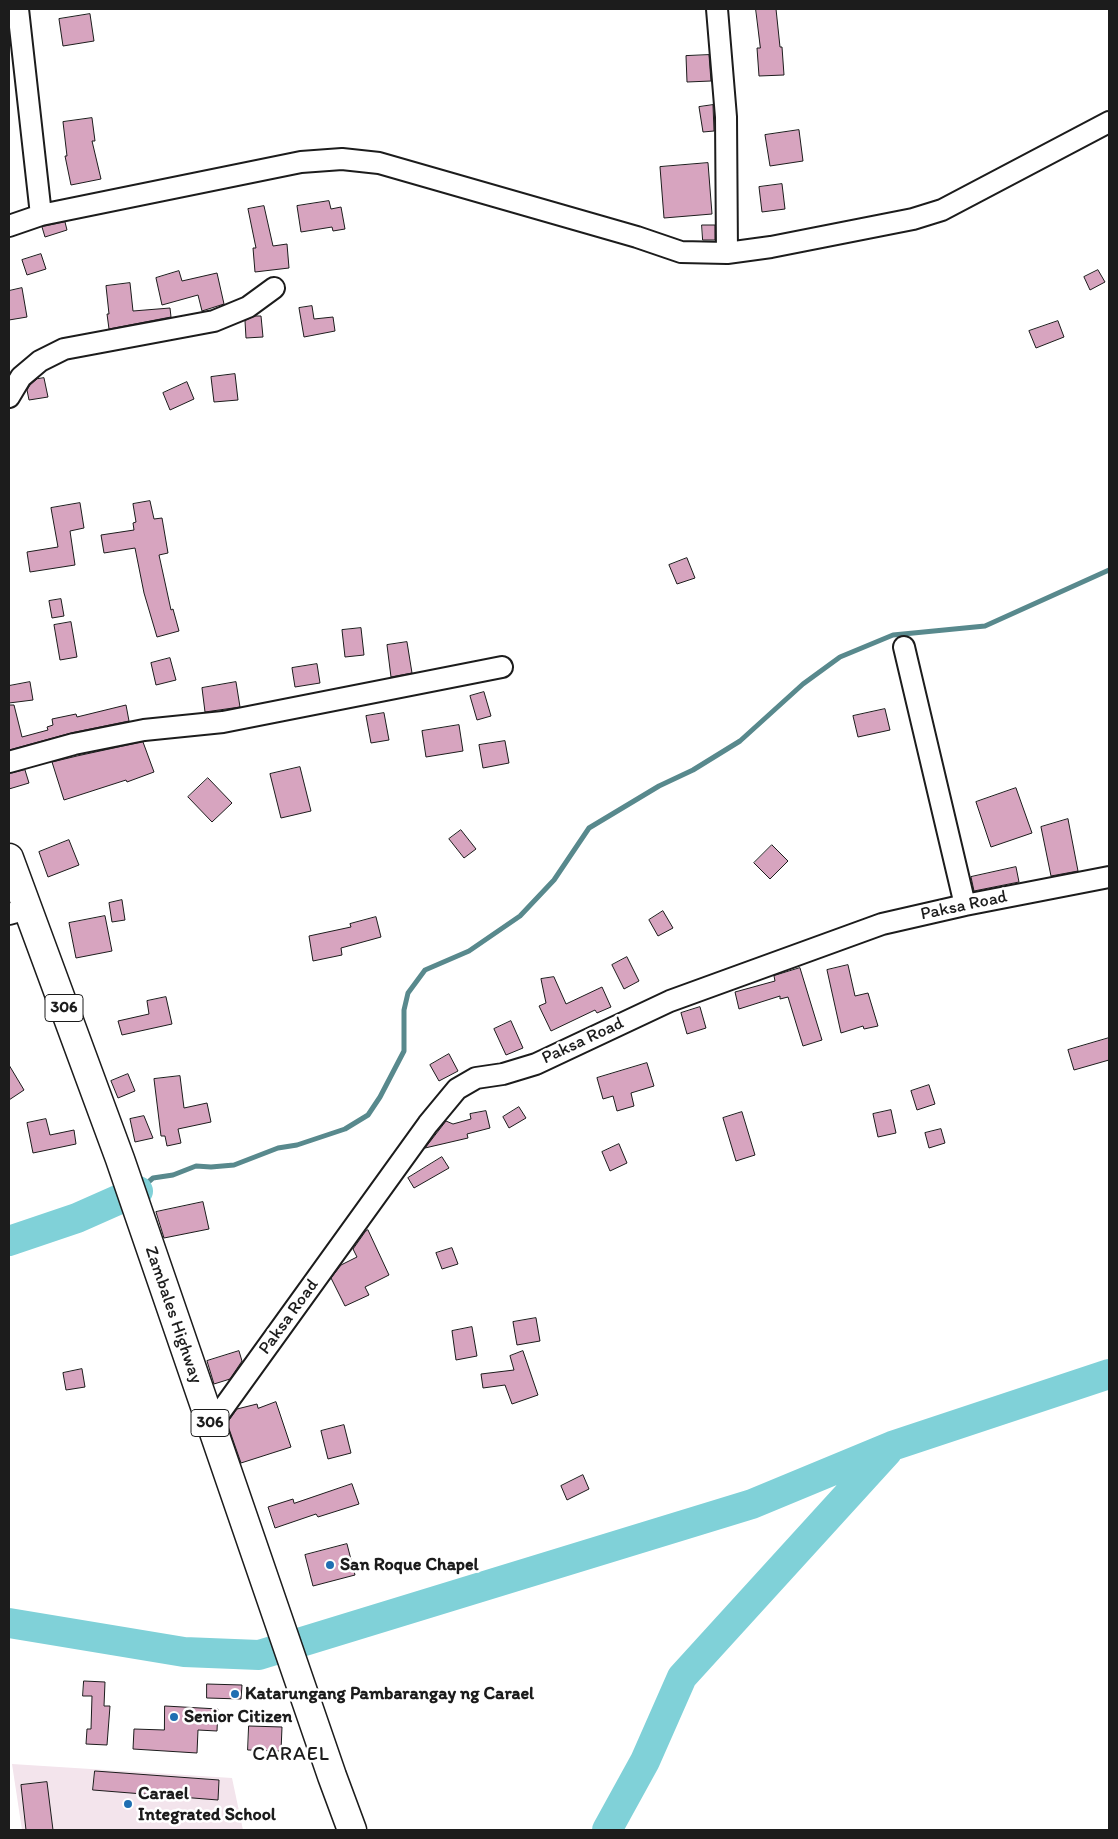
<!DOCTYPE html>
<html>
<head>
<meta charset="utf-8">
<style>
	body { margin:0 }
	#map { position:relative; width:1118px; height:1839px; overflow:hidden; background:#fff; font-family:Itim,sans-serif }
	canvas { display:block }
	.frame { position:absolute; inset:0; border:10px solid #1c1c1c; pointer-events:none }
</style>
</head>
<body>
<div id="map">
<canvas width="1118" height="1839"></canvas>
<div class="frame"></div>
</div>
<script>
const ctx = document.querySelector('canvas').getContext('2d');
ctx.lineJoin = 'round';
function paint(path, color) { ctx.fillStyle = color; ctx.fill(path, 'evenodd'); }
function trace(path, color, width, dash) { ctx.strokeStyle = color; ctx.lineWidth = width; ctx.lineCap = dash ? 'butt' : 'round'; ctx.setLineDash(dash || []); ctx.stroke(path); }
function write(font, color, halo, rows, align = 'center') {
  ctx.font = font + ' Itim,sans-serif'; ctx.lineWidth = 5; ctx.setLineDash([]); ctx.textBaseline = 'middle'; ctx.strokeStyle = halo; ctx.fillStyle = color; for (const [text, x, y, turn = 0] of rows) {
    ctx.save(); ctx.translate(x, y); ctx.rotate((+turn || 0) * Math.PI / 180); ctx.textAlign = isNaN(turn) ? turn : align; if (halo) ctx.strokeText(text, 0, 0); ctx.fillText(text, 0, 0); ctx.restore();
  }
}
paint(new Path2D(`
	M12,1764l220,14 11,52h-221z`), '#f3e4ec');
trace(new Path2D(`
	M139,1190l14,-12 20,-3 23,-9 15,1 23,-2 44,-17 19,-3 48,-16 23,-14 12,-18 24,-46v-41l4,-17 17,-23 44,-19 51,-35 34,-36 35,-52 70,-42 34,-16 47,-29 63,-57 37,-27 53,-22 92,-9 124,-56`), '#58898d', 5);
trace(new Path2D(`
	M9,1241l68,-23 61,-27
	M9,1623l175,29 75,3 493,-151 140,-58 217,-72
	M607,1830l38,-69 37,-84 205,-225`), '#80d1d8', 30);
const building = new Path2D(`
	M756,9h20l4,38h2l2,28 -25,1 -2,-28h3z
	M90,14l4,27 -31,5 -4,-27z
	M709,55l2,26 -24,1 -1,-26z
	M713,105l1,26 -11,1 -4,-25z
	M92,118l3,23h-3l9,38 -30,6 -6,-29h2l-4,-34z
	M799,130l4,31 -33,5 -5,-31z
	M708,163l4,51 -48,4 -4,-51z
	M782,184l3,25 -23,3 -3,-25z
	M329,201l2,8 10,-2 4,22 -12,2 -1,-4 -31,5 -4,-26z
	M264,206l9,40 14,-2 2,24 -34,4 -2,-24h3l-8,-39z
	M65,222l2,8 -22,7 -3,-10z
	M702,225h13v15h-12z
	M41,254l5,15 -19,6 -5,-15z
	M1098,270l7,12 -15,8 -6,-13z
	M179,271l3,10 35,-8 7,31 -22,7 -4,-16 -36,10 -6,-27z
	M130,283l3,28 37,-3 1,9 -62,12 -2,-15h2l-3,-28z
	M22,288l5,29 -18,3v-29z
	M312,306l2,13 19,-2 2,14 -31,6 -5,-29z
	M255,316h6l2,21 -17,1 -1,-17z
	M1058,321l6,16 -28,11 -7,-17z
	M235,374l3,26 -24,2 -3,-25z
	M44,378l4,19 -19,3 -2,-10 3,-5 7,-6z
	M187,382l7,17 -24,11 -7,-17z
	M150,501l4,18 8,-1 6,35 -9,2 12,55 2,-1 6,22 -22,6 -13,-44 -9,-45 -31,5 -3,-18 33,-5 -1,-7 3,-1 -3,-18z
	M80,503l4,25 -14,3 5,34 -45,7 -3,-20 31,-5 -7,-39z
	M687,558l8,20 -18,6 -8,-19z
	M61,599l3,17 -12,2 -3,-17z
	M71,622l6,35 -17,3 -6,-35z
	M361,628l3,27 -19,2 -3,-27z
	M407,642l5,31 -21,4 -4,-32z
	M170,658l6,22 -20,5 -5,-22z
	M317,664l3,19 -25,4 -3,-19z
	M30,682l3,18 -24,3v-17z
	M236,682l4,25 -35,5 -3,-24z
	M484,692l7,24 -14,4 -7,-24z
	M9,705h5l8,32 26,-7 -1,-3 6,-2 -1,-6 24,-5 1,3 49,-12 3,16 -58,12 -62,17z
	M885,709l5,21 -32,7 -5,-21z
	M384,713l5,27 -18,3 -5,-27z
	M459,725l4,26 -37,6 -4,-26z
	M505,741l4,22 -26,5 -4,-23z
	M143,742l11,30 -27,10 -1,-2 -62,20 -12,-38 25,-6z
	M300,767l11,44 -30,7 -11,-44z
	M25,770l4,13 -20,6v-15z
	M208,778l24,25 -20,19 -24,-25z
	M1016,788l16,45 -41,14 -15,-45z
	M1068,819l10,52 -27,5 -10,-49z
	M461,830l15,19 -12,9 -15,-19z
	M69,840l10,25 -31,12 -9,-25z
	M772,845l16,16 -18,18 -16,-16z
	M1016,867l3,15 -45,9 -3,-14z
	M122,900l3,20 -13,2 -3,-19z
	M663,911l10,17 -15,8 -9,-16z
	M105,916l7,35 -36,7 -7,-35z
	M376,917l5,20 -40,11 1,7 -29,6 -4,-25 42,-9 -1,-3z
	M627,957l12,24 -15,8 -12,-24z
	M848,965l7,31 13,-3 10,33 -14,3 -1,-3 -22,7 -14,-63z
	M800,968l22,72 -19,6 -15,-49 -8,2v-3l-41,13 -4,-17 40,-11 -1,-5z
	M554,977l12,27 36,-17 9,20 -14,6 -2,-3 -44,21 -12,-25 7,-3 -5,-24z
	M166,997l6,27 -50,11 -4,-14 31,-7 -2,-13z
	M700,1007l6,21 -19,6 -6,-21z
	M511,1021l12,27 -17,7 -12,-26z
	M1109,1038v22l-35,10 -6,-20z
	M449,1054l9,17 -19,10 -9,-16z
	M647,1063l7,23 -23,7 3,13 -17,5 -4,-15 -10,3 -6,-21z
	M9,1065l15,25 -15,10z
	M128,1074l7,17 -17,7 -7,-17z
	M180,1076l4,32 23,-5 4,19 -33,7 3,14 -14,3 -2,-10h-4l-7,-57z
	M929,1085l6,19 -18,6 -6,-19z
	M519,1107l7,11 -17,10 -6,-11z
	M891,1110l5,23 -18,4 -5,-23z
	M486,1111l4,17 -23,6 1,4 -43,10 21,-27 7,3 18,-5 -1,-5z
	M742,1112l13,43 -19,6 -13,-43z
	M144,1116l9,22 -18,4 -5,-23z
	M46,1119l4,16 24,-5 2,14 -43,9 -6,-30z
	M941,1129l4,14 -16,5 -4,-15z
	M619,1144l8,19 -17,8 -8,-19z
	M442,1157l7,11 -35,20 -6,-10z
	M203,1202l6,27 -45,9 -8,-26z
	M368,1230l21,45 -24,12 4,8 -24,11 -14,-28 10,-13 16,-8 -4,-8 12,-17z
	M452,1248l6,16 -16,5 -6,-16z
	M536,1318l4,23 -23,4 -4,-23z
	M472,1327l5,29 -21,4 -4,-29z
	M239,1351l3,10 -12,18 -16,5 -7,-23z
	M523,1351l15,44 -26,9 -7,-19 -22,3 -2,-14 33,-4 -4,-14z
	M82,1369l3,18 -19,3 -3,-17z
	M276,1402l15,45 -50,16 -14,-40 10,-14 20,-5 1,4z
	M344,1425l7,28 -23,6 -7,-28z
	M583,1475l6,14 -22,11 -6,-14z
	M352,1484l7,20 -41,13 -2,-3 -41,14 -7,-21 25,-8 1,4z
	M347,1544l8,31 -42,11 -8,-31z
	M84,1681l21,1 -1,24h6l-3,39 -21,-1 1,-15h4l1,-33h-9z
	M207,1684l35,1 -1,14 -34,-1z
	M165,1706l53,3 -1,22 -19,-1 -1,23 -64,-4 1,-20 30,1z
	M249,1726l33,1 -1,24 -33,-1z
	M95,1771l124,9 -1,20 -125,-10z
	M47,1782l6,48h-27l-5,-45z`);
paint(building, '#d7a4bf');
trace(building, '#1c1c1c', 1);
const minor = new Path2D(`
	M18,9l23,206
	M717,9l9,108 1,136
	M9,226l32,-11 260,-53 41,-3 37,4 258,74 44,15 46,1 44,-6 142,-28 29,-9 167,-88
	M9,397l12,-20 19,-16 24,-12 150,-28 34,-14 26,-19
	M904,647l61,258
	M9,762l65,-18 70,-14 79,-8 279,-55
	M9,914l18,-5
	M211,1425l217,-301 29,-35 19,-11 27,-4 33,-10 134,-63 212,-77 83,-19 144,-28`);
const primary = new Path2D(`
	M9,858l111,301 212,617 20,54`);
trace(minor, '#1c1c1c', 24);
trace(primary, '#1c1c1c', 31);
trace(minor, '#fff', 20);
trace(primary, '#fff', 28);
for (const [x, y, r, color] of [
	[330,1565,5,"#1f6fb2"],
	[235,1694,5,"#1f6fb2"],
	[174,1717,5,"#1f6fb2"],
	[128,1804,5,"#1f6fb2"]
]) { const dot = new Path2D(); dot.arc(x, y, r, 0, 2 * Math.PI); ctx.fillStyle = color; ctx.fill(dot); trace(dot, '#fff', 2); }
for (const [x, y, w] of [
	[64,1008,38],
	[210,1423,38]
]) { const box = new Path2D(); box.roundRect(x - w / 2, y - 13.5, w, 27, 4); ctx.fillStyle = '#fff'; ctx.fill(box); trace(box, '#1c1c1c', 1); }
write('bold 16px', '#1c1c1c', null, [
	["306",64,1008],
	["306",210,1423]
]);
write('18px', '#1c1c1c', '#fff', [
	["Paksa Road",964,906,-12],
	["Paksa Road",583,1041,-25],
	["Zambales Highway",173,1315,71],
	["Paksa Road",289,1317,-54]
]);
write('bold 18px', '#1c1c1c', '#fff', [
	["San Roque Chapel",340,1565],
	["Katarungang Pambarangay ng Carael",245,1694],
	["Senior Citizen",184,1717],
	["Carael",138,1794],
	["Integrated School",138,1815]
], 'left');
ctx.letterSpacing = '1px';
write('20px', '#1c1c1c', '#fff', [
	["CARAEL",291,1755]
]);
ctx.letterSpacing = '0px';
</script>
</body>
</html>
